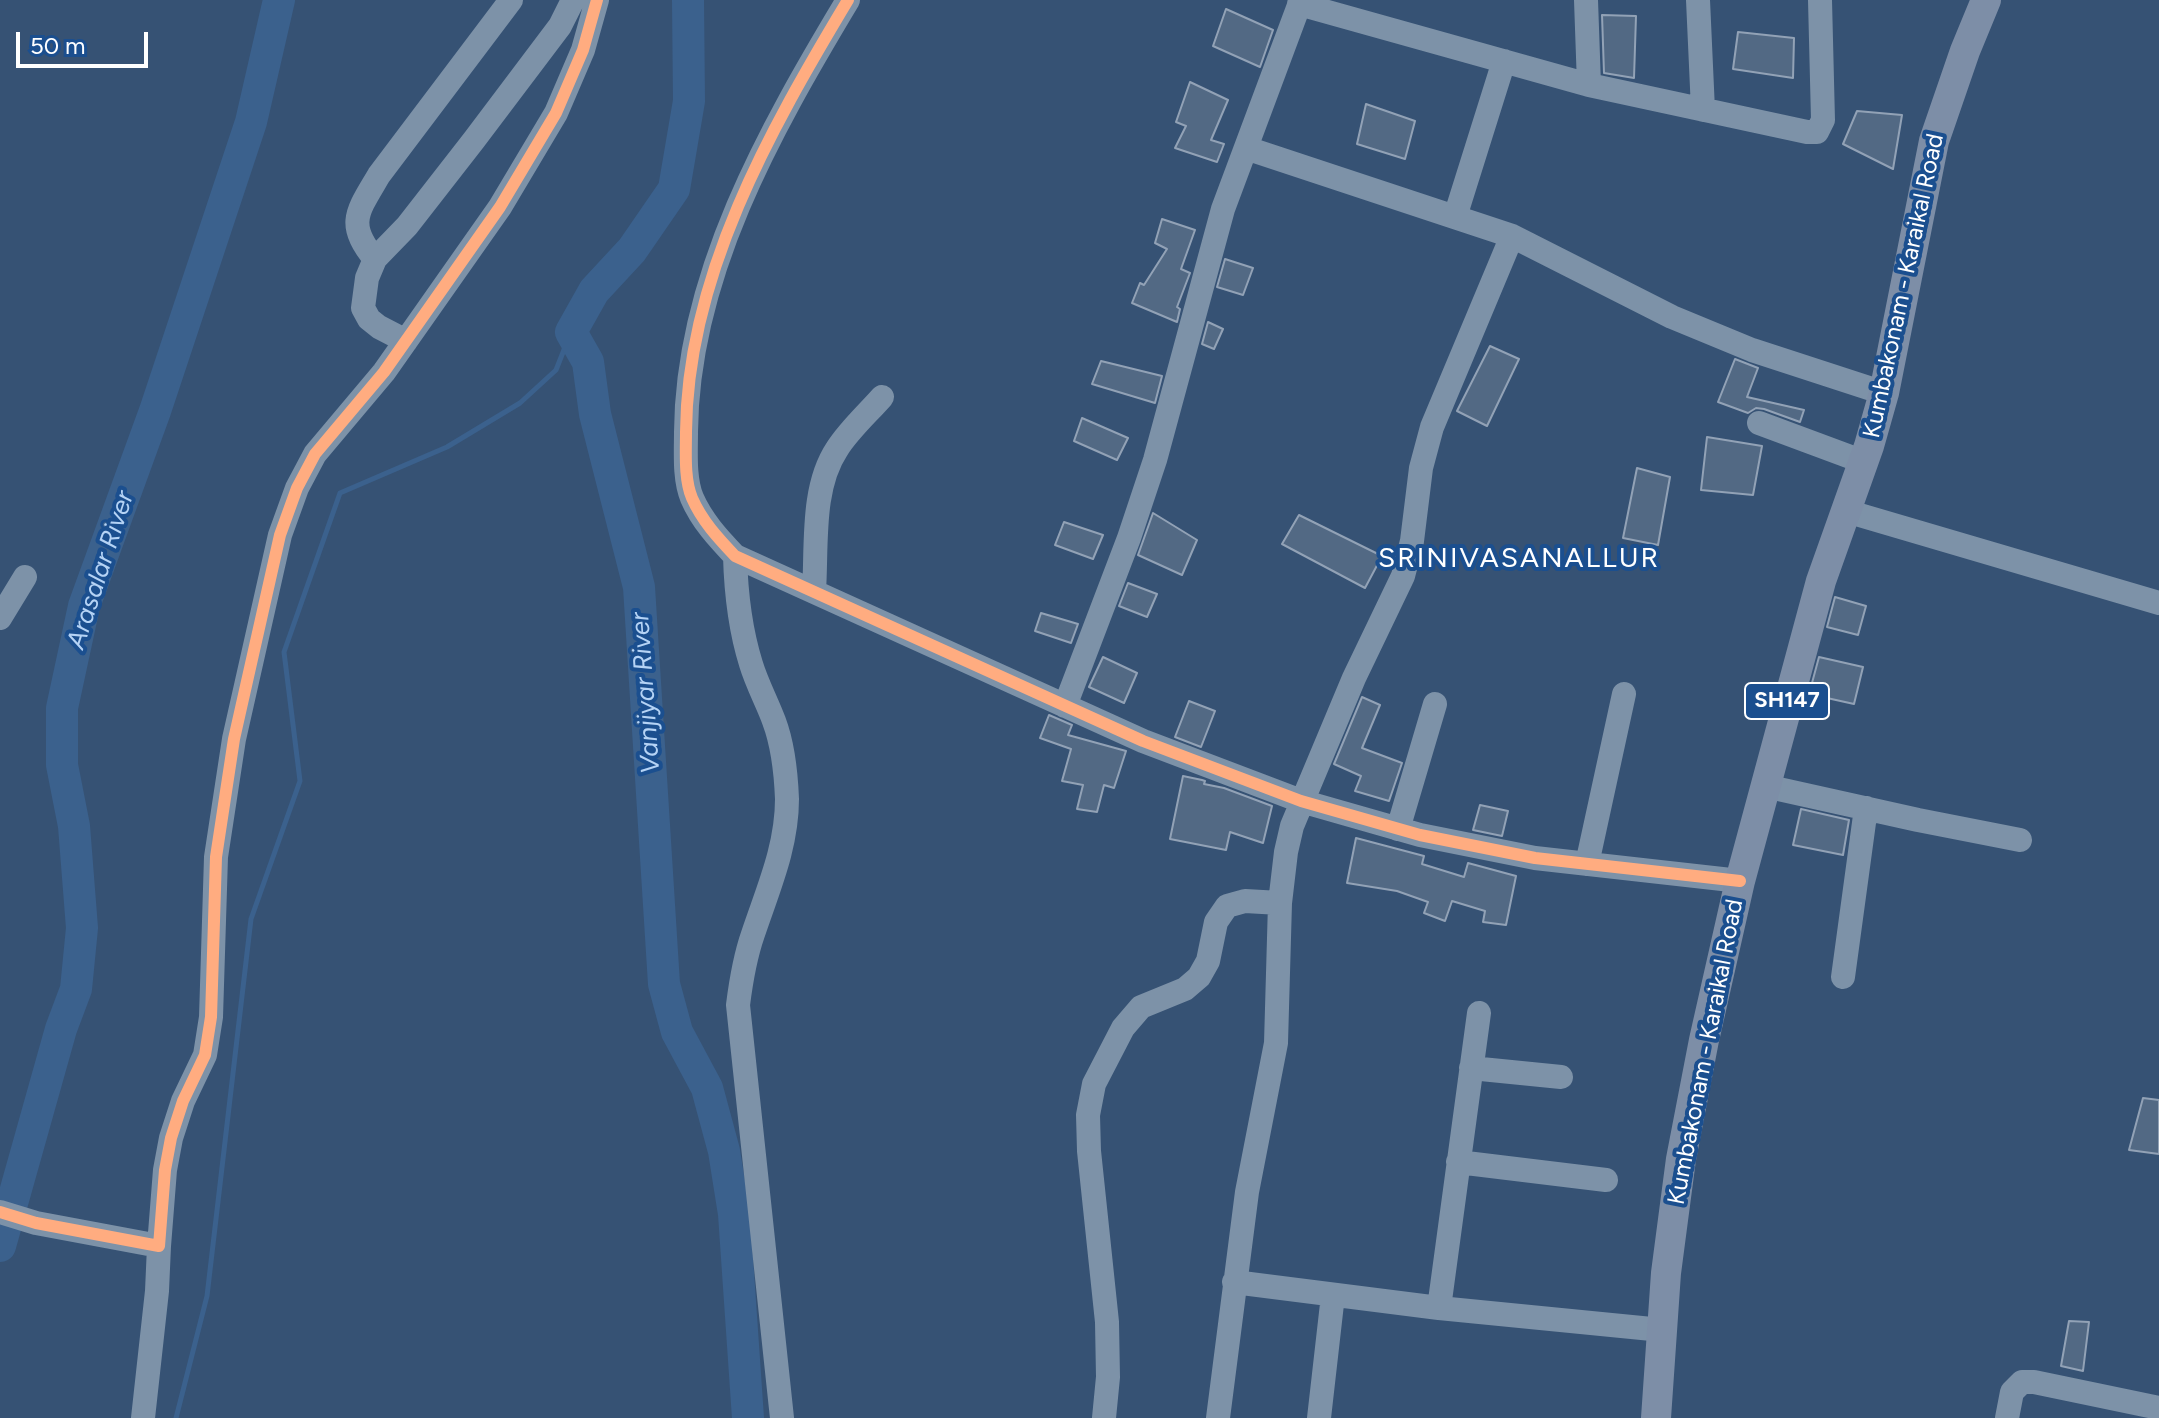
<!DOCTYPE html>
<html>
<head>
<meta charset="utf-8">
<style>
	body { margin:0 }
	#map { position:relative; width:2159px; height:1418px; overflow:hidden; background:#365274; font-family:Figtree,sans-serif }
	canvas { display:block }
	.scale { position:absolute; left:16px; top:32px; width:132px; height:36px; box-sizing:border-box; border:4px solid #fff; border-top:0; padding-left:10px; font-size:24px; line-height:28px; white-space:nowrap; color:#fff; -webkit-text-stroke:6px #1b4f8f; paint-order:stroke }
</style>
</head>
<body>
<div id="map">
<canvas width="2159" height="1418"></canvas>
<div class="scale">50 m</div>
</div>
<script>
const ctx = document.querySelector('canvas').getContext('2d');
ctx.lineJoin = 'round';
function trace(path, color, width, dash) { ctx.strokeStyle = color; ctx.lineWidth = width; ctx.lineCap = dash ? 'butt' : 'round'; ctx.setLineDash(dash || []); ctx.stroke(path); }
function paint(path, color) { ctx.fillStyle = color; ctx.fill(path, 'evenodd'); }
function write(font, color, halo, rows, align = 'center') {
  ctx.font = font + ' Figtree,sans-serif'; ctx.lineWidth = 8; ctx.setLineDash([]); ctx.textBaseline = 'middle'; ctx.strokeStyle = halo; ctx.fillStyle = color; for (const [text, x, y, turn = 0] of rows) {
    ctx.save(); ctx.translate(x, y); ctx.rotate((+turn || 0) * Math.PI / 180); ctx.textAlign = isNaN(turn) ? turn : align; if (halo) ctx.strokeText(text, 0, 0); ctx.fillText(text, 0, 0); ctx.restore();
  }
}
trace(new Path2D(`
	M176,1418l31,-122 44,-377 49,-138 -16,-129 56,-159 107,-46 73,-44 36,-33 15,-38`), '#3b618d', 5);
trace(new Path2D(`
	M688,0l1,101 -15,88 -42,61 -38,41 -23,41 17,30 7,52 44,173 25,397 13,48 30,56 17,63 10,63 14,204
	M0,1246l61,-217 15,-40 6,-61 -8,-102 -12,-61v-57l22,-102 71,-195 96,-289 28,-122`), '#3b618d', 32);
const building = new Path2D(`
	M1226,9l47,21 -13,37 -47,-21z
	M1602,15l34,1 -2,62 -30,-5z
	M1738,32l56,6 -1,40 -60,-9z
	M1190,82l38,18 -17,40 13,4 -7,18 -42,-14 11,-22 -10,-4z
	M1366,104l49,17 -10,38 -48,-15z
	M1857,111l45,4 -9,54 -50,-25z
	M1162,219l33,11 -14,39 9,4 -13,34 3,2 -3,13 -45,-19 8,-20 4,2 23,-36 -12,-6z
	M1225,259l28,9 -10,27 -26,-8z
	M1208,322l15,7 -9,20 -12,-5z
	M1490,346l29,13 -32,67 -30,-15z
	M1735,359l23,9 -11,29 57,13 -4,12 -36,-13 -8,-1 -8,5 -30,-11z
	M1101,361l61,15 -7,27 -63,-19z
	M1082,418l46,20 -11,22 -43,-19z
	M1707,437l55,9 -9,49 -52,-5z
	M1637,468l33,9 -12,68 -35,-7z
	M1153,513l44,27 -15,35 -44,-20z
	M1299,515l83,41 -17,32 -83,-44z
	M1064,522l39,13 -10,24 -38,-14z
	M1128,583l29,11 -10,23 -28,-11z
	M1835,597l31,9 -8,29 -31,-8z
	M1041,613l37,11 -7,19 -36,-12z
	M1103,657l34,16 -13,30 -35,-16z
	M1819,657l44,10 -9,37 -45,-10z
	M1362,697l18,8 -18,43 40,15 -13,38 -34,-10 6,-15 -27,-12z
	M1189,701l26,10 -14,36 -26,-10z
	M1049,715l23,10 -4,10 58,16 -12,37 -10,-3 -7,27 -20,-3 6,-24 -21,-4 9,-32 -31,-11z
	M1183,776l19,4 3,1 -1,3 20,4 48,18 -9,37 -33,-11 -4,18 -56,-11z
	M1480,805l28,6 -6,25 -29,-6z
	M1801,809l48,11 -6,35 -50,-10z
	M1356,838l68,18 -2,8 42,13 4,-14 48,13 -10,49 -23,-3 2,-11 -33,-10 -7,20 -21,-8 4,-11 -31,-11 -50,-8z
	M2143,1098l16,2v54l-30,-4z
	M2069,1321l20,1 -6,49 -22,-5z`);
paint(building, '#526984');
trace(building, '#92a2b6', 2);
trace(new Path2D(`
	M848,0c-78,130 -161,276 -162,432 0,20 -2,47 6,66 10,23 26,40 43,58l408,185 158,60 119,34 115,23 205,23
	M1586,0l3,85
	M1698,0l5,110
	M1299,4l290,81 218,47h10l6,-12 -3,-120
	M1246,148l266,88 160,81 80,33 132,43
	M1455,217l49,-156
	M375,259c-30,-35 -17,-48 4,-84l132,-175
	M406,341l-27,-14 -10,-8 -6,-11 4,-30 8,-19 32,-33 67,-86 86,-114 13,-26
	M1759,423l105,39
	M1846,511l313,92
	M735,556c1,37 5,73 16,108 6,20 16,38 23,57 9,24 12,52 13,78 0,48 -19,90 -34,135 -8,23 -12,47 -15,71l44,413
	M814,591c3,-45 -3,-103 23,-142 12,-19 30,-35 45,-52
	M0,618l25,-41
	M1065,706l64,-168 26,-78 68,-251 78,-209
	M1765,786l153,34 102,20
	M1398,829l37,-125
	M1587,864l37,-170
	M1843,977l23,-169
	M1471,1068l90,9
	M1458,1162l148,18
	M0,1212l36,11 123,23 6,-76 6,-32 12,-37 22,-46 6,-38 5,-160 18,-118 46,-204 17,-47 18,-34 69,-82 116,-165 56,-94 27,-63 14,-50
	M1234,1282l205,26 223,22
	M1439,1308l40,-295
	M143,1418l14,-127 2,-45
	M1104,1418l4,-41 -1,-55 -18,-171 -1,-36 6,-31 29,-56 18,-21 44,-18 14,-12 9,-16 8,-39 11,-16 18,-5 35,2
	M1218,1418l29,-226 29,-149 4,-140 6,-51 6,-26 62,-148 49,-102 9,-35 9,-73 11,-41 80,-191
	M1319,1418l14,-123
	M2007,1418l5,-26 10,-10h12l125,26`), '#7d92a8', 24);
trace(new Path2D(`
	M1656,1418l10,-145 15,-114 23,-119 36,-159 81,-300 48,-135 15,-53 50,-252 31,-90 21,-51`), '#7d8ea7', 30);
trace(new Path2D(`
	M848,0c-78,130 -161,276 -162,432 0,20 -2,47 6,66 10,23 26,40 43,58l408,185 158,60 119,34 115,23 205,23
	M0,1212l36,11 123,23 6,-76 6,-32 12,-37 22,-46 6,-38 5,-160 18,-118 46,-204 17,-47 18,-34 69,-82 116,-165 56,-94 27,-63 14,-50`), '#ffac80', 12);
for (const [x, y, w] of [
	[1787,701,84]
]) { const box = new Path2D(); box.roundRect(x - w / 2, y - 18, w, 36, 6); ctx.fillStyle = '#1b4f8f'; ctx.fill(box); trace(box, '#fff', 2); }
write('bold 22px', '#fff', null, [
	["SH147",1787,701]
]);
write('24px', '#fff', '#1b4f8f', [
	["Kumbakonam - Karaikal Road",1904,286,-78],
	["Kumbakonam - Karaikal Road",1706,1052,-79]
]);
write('italic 26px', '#b5d3f5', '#1b4f8f', [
	["Arasalar River",101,570,-72],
	["Vanjiyar River",646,693,-94]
]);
ctx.letterSpacing = '2px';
write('28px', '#fff', '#1b4f8f', [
	["SRINIVASANALLUR",1519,559]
]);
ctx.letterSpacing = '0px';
</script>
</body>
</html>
